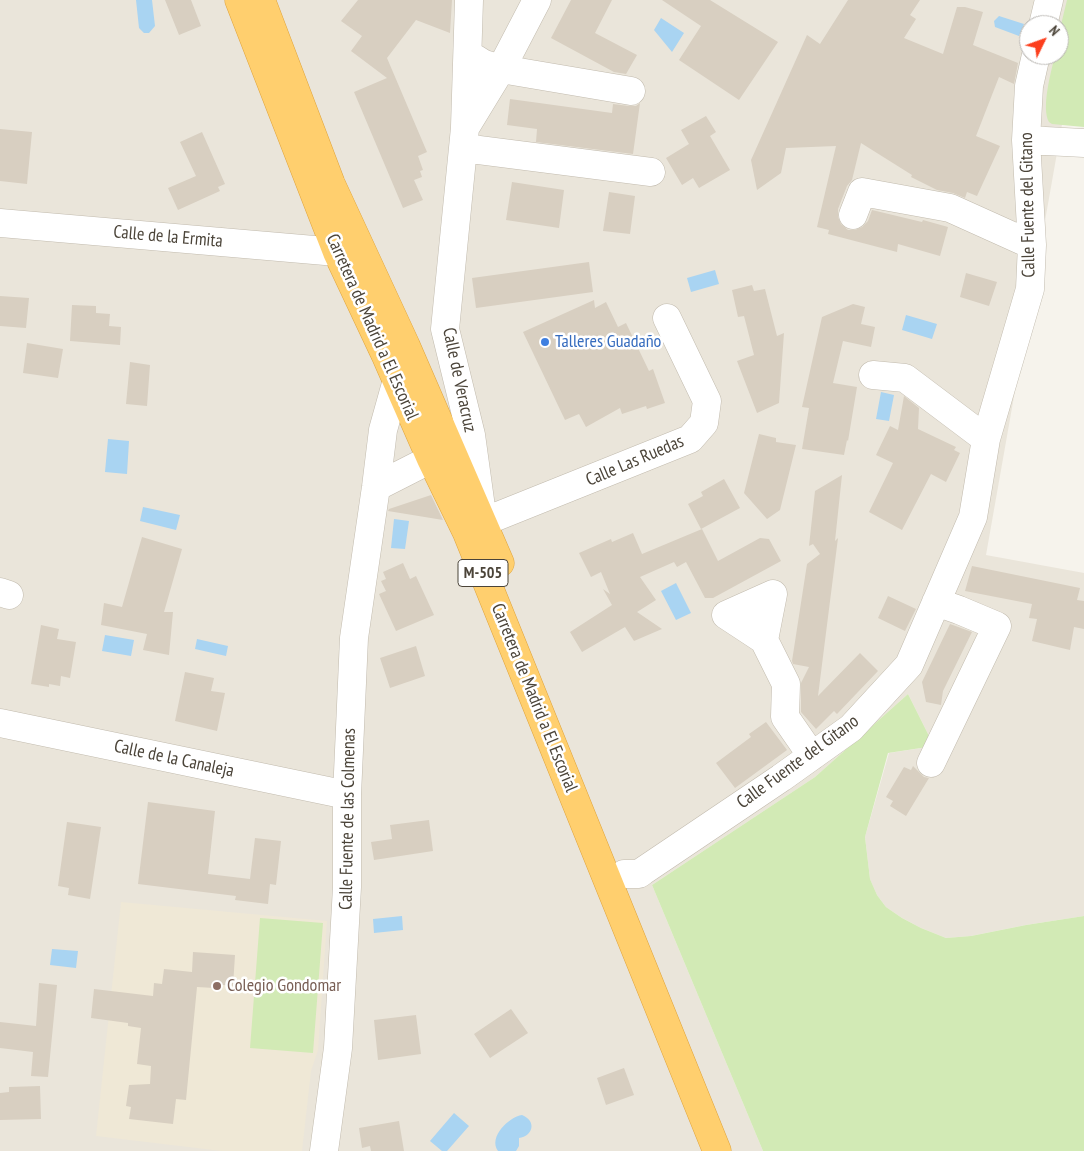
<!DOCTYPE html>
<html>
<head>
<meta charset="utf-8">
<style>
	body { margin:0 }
	#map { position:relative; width:1084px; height:1151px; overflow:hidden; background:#f6f3ec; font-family:"PT Sans Narrow",sans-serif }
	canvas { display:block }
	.north { position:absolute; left:1019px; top:15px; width:50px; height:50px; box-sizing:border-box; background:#fff; border:1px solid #b7b4b0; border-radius:50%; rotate:48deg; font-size:14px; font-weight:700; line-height:20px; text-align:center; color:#4b4439 }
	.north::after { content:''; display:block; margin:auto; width:18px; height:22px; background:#fc3f1d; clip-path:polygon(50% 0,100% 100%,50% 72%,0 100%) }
</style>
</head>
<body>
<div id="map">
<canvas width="1084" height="1151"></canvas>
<div class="north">N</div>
</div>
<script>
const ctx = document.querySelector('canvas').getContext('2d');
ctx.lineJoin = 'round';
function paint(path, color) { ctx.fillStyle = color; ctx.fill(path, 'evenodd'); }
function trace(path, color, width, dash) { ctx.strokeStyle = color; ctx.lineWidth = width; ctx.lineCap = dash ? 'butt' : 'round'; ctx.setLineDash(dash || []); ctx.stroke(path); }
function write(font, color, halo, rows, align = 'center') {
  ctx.font = font + ' "PT Sans Narrow",sans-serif'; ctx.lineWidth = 5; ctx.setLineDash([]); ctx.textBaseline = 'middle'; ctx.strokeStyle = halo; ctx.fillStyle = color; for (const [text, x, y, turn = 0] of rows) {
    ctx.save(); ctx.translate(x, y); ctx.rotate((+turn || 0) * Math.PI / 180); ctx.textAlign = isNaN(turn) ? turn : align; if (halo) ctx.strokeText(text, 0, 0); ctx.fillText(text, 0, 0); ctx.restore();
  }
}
paint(new Path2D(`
	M0,0h1084l-98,555 98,18v343l-58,9 -55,11 -25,2 -25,-10 -19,-10 -16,-11 -9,-12 -7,-16 -5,-42 24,-84 45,-7 -26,-52 -93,83 -163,108 111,266h-763zM1029,25h30v30h-30z`), '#eae5da');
paint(new Path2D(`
	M121,902l206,19 -9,129 -7,21 -9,80h-80l-126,-15z`), '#efe8d6');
paint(new Path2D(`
	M1067,0h17v127l-32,-3 -3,-2c-8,-14 2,-50 6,-67h4v-22z
	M908,694l26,52 -46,7 -23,84 5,42 7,16 9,12 16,11 19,10 25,10 25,-2 55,-11 58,-9v235h-321l-111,-266 163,-108z
	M260,918l63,5 -10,130 -63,-5z`), '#d2eab5');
paint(new Path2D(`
	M136,0h16l3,26 -6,7h-5l-5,-5z
	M999,16l25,8 -5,12 -24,-9 -1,-6z
	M661,18l23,15 -12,19 -18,-22z
	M715,270l4,14 -28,8 -4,-14z
	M906,315l31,9 -5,15 -30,-9z
	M881,392l13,3 -5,26 -13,-2z
	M108,439l21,2 -2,33 -22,-2z
	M143,507l37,8 -4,15 -36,-9z
	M394,519l15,2 -4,28 -14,-1z
	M676,583l15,30 -15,7 -15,-29z
	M105,635l29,5 -3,16 -29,-5z
	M197,639l31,7 -2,10 -31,-7z
	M402,916l1,14 -29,3 -1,-14z
	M52,949l26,2 -2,17 -26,-3z
	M454,1113l15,13 -22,25h-5l-12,-10z
	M522,1115c15,6 11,21 -3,23v8l-3,5h-18c-10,-14 11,-34 24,-36z`), '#a9d4f2');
paint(new Path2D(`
	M165,0h26l10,26 -22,9z
	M358,0h94l-2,33 -34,-13 -29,38 40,94 -9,4 5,14 -3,1 2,6 -8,3 9,20 -20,8 -49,-116 33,-14 -36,-27 11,-15 -21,-15z
	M571,0h41l-17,33 42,22 -11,19 -12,-2 -63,-34z
	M662,0h48l68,42 -39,58 -60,-40 22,-34z
	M848,0h72l-10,15 6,4 -12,19 39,16 14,-47h8l18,5 -10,33 45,18 -4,21 -15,-7 -23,59 24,10 -23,50 -10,-4 -2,6 -12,-5 -16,-3 -26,-13 1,-2 -51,-32 -9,37 -5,6 -9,23v8l3,7 7,6h7l7,-3 6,-6 4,-11 50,12 1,-2 25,7 -8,29 -42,-12 -1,8 -69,-18 1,-4 -12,-3 19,-81 -50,2 -5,25 -24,17 -6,-30 56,-125 13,9z
	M510,99l102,14 1,-9 16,2h7l4,-3 -7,51 -97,-12 1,-13 -30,-4z
	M706,116l10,16 -6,4 20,34 -31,18 -6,-10 -11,7 -16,-27 23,-14 -8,-14z
	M0,129l32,3 -5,52 -27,-3z
	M202,132l23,52 -7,3 2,4 -42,19 -10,-22 28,-12 -16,-34z
	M512,182l52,8 -5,38 -53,-8z
	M609,192l26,4 -5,38 -27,-3z
	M589,262l4,30 -117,16 -4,-30z
	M966,273l31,9 -8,24 -29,-9z
	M752,285l2,6 11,-2 12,47 7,-3 -5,70 -22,10 -20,-52 17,-6 -10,-39 -6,1 -6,-27z
	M0,296l29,2 -3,30 -26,-2z
	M594,300l1,8 11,-6 12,25 8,-4 23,48 4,-2 12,34 -18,6 -1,-3 -24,8 -2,-6 -34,19 -7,-13 -14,6 -42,-88z
	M853,304l12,3 -4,17 14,3 -4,20 -28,-6 -10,42 24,4 -9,54 -1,-1 -3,15 -42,-6 7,-41 -7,-1 20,-90z
	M72,305l24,1v7l14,1 -1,12 12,1 -1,18 -50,-4z
	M27,343l36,6 -5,29 -35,-5z
	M130,362l20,3 -3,41 -21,-2z
	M904,396l15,12 -1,21 38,18 -2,3 6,3 -14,29 -15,-8 -29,56 -33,-18 24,-49 -17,-8 14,-29 8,4z
	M759,434l17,4v4l20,3 -16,65 -13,9 -23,-26z
	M842,475l-7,66 3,-3 -20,158 42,-43 18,18 -41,43 -3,-3 -18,18 -15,-17v-29l8,-16 -16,-3 -1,-3 15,-97 13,-10 -7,-10 -4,2 6,-55z
	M724,479l16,29 -39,21 -13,-25 15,-8 -2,-4z
	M431,495l12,25 -55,-9 1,-2z
	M702,529l16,32 42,-23 9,1 12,22 -68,37h-8l-19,-36 -9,5 -3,-5 -34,15 16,23 -19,12 25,17 -28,12 -9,-14 -43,25 -12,-20 42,-27 -9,-16 7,5 -9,-22 -10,5 -12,-24 32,-14 1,3 21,-9 9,21z
	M142,537l40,12 -18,63h9l-4,43 -26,-5 4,-16 -46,-9 3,-22 18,4z
	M403,563l7,16 6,-3 18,39 -38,16 -17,-37 7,-3 -5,-10 5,-2 -3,-7z
	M972,566l108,22 -3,12 7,1v28l-10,-2 -4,23 -38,-9 5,-22 -8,-1 3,-14 -67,-13z
	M888,596l28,13 -11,22 -27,-13z
	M950,624l22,8 -29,59 -2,14 -15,-3 -4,-20z
	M41,625l18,4 -2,10 19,3 -6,36 -9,-2 -1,10 -11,-2v3l-18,-3z
	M416,646l9,30 -35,12 -10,-30z
	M185,672l29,6 -3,13 14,2 -8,38 -42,-10z
	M766,722l21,28 -52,38 -19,-25 35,-26 -2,-3z
	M913,766l11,11 5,1 -23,38 -16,-10 3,-5 -7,-4 18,-30 7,3z
	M148,802l67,9 -7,63 42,5 5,-41 26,3 -5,44 -6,-1 -2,20 -33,-4 1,-4 -98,-12z
	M429,820l4,31 -59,9 -3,-18 21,-3 -2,-14z
	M67,822l34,5 -11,72 -22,-4 1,-7 -11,-2z
	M193,952l42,3 -2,31 -19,-2v4l-17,-1 -11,113 -10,-1 -3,25 -44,-5 2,-12 -5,-1 3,-21 21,-1 1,-18 -14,-2 4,-36 -13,-2v-3l-37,-5 3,-29 59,7 1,-13 8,1 2,-15 28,3z
	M39,983l18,2 -9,92 -17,-1 2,-24 -33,-4v-26l36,4z
	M511,1009l17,24 -38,25 -16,-24z
	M416,1015l5,39 -43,6 -4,-40z
	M624,1068l10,27 -28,10 -9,-27z
	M40,1086l1,33 -41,1v-27l9,-1v-5z
	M399,1121l5,30h-33l-1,-5 -8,2 -3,-20z`), '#d8cfc1');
const minor = new Path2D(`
	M537,0l-36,69 -36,59 -20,201 26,106 12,87 207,-83 14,-16 3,-22 -40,-83
	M1043,25l6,-25
	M468,54l16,10 17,5 130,22
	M465,127l4,-127
	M1026,140l58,3
	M463,148l188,24
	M853,215l9,-23 88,16 82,37
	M0,223l337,29
	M873,375l32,3 81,61
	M376,487l55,-28
	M0,592l9,3
	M764,640l-38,-25 47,-21 -9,46 22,44 -1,33 27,39
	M0,723l347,72
	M931,763l66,-137 -38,-16 -23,-8
	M624,874h15l4,-3 138,-93 70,-50 58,-63 64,-148 13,-78 44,-150 2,-44 -6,-105 3,-54 7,-31
	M324,1151l14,-103 9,-161v-92l7,-157 22,-151 7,-57 14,-50`);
const highway = new Path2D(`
	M239,0l98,252 48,102 46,105 36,74 250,618
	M261,0l70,184 75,162 94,217`);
trace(minor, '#c2bbae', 29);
trace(highway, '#e0a43c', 29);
trace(minor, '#fff', 28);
trace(highway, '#ffcf6e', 28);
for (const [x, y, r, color] of [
	[545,342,5,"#3f7fe0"],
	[217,986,5,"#8d6e63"]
]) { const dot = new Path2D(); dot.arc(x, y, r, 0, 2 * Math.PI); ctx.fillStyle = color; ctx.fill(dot); trace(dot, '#fff', 2); }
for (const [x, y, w] of [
	[483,573,50]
]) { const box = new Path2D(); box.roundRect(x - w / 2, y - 13.5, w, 27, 4); ctx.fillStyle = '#fff'; ctx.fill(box); trace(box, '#4b4439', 1); }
write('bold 16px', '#4b4439', null, [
	["M-505",483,573]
]);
write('18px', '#4b4439', '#fff', [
	["Calle Fuente del Gitano",1028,205,-91],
	["Calle de la Ermita",168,237,5],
	["Carretera de Madrid a El Escorial",372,327,66],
	["Calle de Veracruz",459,380,78],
	["Calle Las Ruedas",635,461,-23],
	["Carretera de Madrid a El Escorial",534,698,68],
	["Calle de la Canaleja",174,759,12],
	["Calle Fuente del Gitano",798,762,-36],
	["Calle Fuente de las Colmenas",348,819,-89]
]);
write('18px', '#366cbe', '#fff', [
	["Talleres Guadaño",555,342]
], 'left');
write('18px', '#785e54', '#fff', [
	["Colegio Gondomar",227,986]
], 'left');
</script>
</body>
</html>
